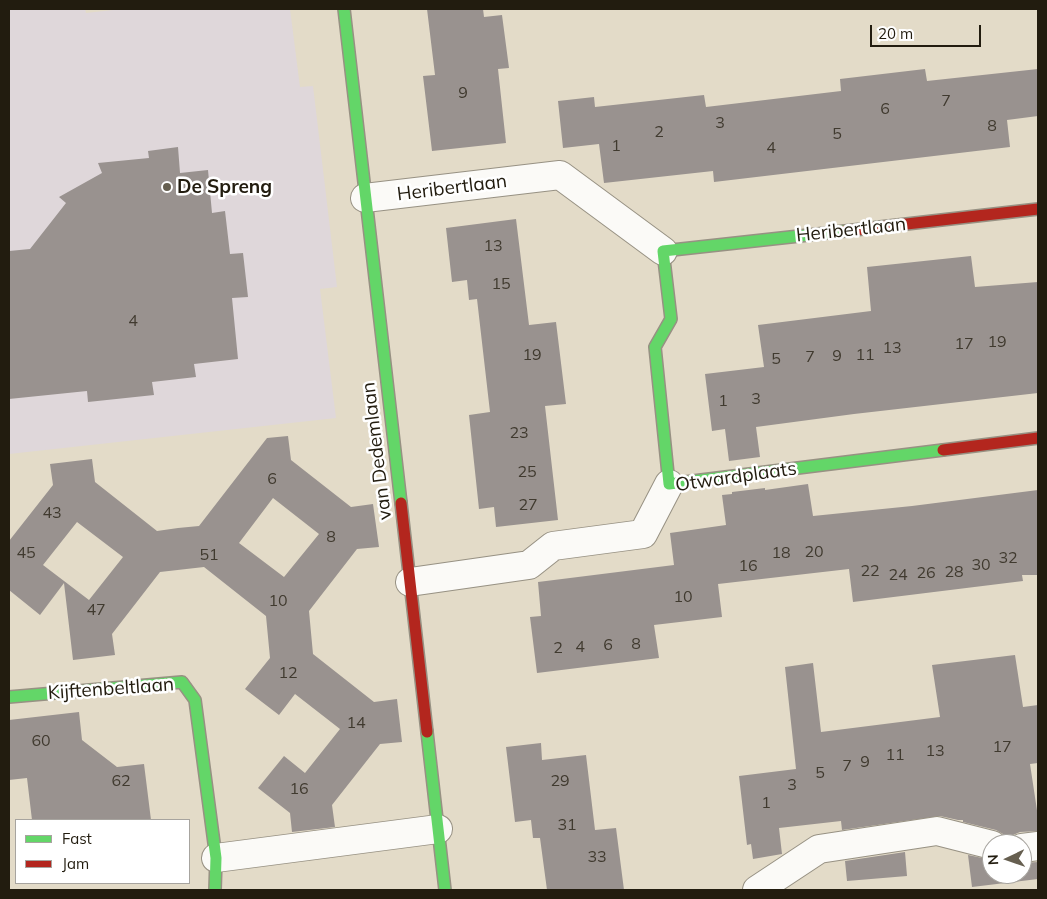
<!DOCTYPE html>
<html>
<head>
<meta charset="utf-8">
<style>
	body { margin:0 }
	#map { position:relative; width:1047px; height:899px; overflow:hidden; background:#e3dbc8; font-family:Mulish,sans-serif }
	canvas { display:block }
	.frame { position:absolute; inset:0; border:10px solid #221c0f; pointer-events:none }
	.legend { position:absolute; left:15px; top:819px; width:175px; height:65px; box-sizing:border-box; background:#fff; border:1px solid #a7a49f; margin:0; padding:6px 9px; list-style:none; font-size:15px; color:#221c0f }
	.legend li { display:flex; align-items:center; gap:10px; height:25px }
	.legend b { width:25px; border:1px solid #a7a49f }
	.north { position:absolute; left:982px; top:834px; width:50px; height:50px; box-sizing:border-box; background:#fff; border:1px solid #a7a49f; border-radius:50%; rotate:267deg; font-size:14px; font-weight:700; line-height:20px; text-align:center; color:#221c0f }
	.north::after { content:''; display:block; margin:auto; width:18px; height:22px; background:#665f50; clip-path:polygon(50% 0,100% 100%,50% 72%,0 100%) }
	.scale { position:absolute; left:870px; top:25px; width:111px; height:22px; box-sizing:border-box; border:2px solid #221c0f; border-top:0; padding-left:6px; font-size:15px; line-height:18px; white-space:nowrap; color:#221c0f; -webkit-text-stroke:4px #fff; paint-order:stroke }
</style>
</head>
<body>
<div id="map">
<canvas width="1047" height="899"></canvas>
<div class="frame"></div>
<ul class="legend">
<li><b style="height:6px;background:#63d668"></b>Fast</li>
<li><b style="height:6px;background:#b3261e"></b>Jam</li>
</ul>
<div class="north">N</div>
<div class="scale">20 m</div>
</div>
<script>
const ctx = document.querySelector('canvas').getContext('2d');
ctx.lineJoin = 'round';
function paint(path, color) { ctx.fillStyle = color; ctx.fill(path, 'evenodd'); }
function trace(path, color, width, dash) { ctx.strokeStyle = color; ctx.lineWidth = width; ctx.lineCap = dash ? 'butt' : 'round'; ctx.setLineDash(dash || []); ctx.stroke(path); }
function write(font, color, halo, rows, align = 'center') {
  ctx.font = font + ' Mulish,sans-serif'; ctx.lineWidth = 5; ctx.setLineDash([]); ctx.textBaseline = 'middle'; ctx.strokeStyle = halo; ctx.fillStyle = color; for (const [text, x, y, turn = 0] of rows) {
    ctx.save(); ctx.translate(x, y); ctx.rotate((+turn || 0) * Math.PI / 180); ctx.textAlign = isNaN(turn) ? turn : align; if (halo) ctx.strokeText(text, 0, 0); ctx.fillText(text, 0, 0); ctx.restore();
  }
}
paint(new Path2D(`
	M9,9h76l1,4 36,-4h168l10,78 13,-1 24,201 -17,2 16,129 -327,36z`), '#dfd7da');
paint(new Path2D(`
	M427,9h56l1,8 18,-2 7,53 -11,1 8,74 -74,8 -9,-75 12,-1z
	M925,69l2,12 111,-12v47l-31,4 3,27 -296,35 -1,-11 -109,12 -5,-39 -36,4 -5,-47 36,-4 1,10 109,-12 2,12 135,-16 -1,-12z
	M178,147l2,26 28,-3 4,43 13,-2 5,43 13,-1 5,44 -16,1 6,61 -44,5 2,13 -44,5 2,13 -66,7 -1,-11 -78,8v-148l21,-2 36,-46 -7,-6 43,-24 -4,-10 51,-5 -1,-7z
	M516,219l13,106 27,-3 10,82 -21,2 13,114 -62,7 -2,-20 -15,2 -10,-94 21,-3 -13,-113 -8,1 -2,-20 -15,2 -6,-54z
	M971,256l4,31 63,-5v111l-184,21 -98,13 4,30 -31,4 -4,-32 -13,2 -7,-57 59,-7 -6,-42 113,-14 -4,-44z
	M288,436l3,24 60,47 22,-3 6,43 -22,2 -48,62 4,43 61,48 23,-3 5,43 -22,2 -48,61 3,22 -43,5 -2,-19 -32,-25 26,-32 21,17 35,-44 -45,-35 -16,21 -34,-26 25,-31 -4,-42 -62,-49 -44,5 -48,62 3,21 -42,5 -9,-77 -24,32 -31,-25v-49l44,-56 -3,-21 42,-5 3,23 62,49 21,-3 21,-2 68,-88zM273,498l46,36 -35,43 -45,-34zM77,522l46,35 -34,43 -46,-35z
	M808,484l5,32 99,-10 126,-16v85h-16l1,6 -170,21 -4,-33 -131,15 4,33 -68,8 5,33 -122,15 -7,-56 11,-1 -3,-34 136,-17 -4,-32 56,-8 -4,-30 10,-1v-2l33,-4v2z
	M1015,655l8,52 15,-2v58l-8,1 8,53v14l-18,1 -7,3 -6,9 -4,-10 -7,-4 -33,-8v-2h-5l-18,-4 -98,14 -1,-9 -62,7 3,26 -29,5 -2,-15 -4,1 -8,-69 57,-7 -11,-102 28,-4 8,69 119,-15 -8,-52z
	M79,712l3,28 35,27 27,-3 7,56h-119l-5,-42 -18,2v-60z
	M541,743l1,17 44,-5 9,75 21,-2 8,62h-77l-7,-52h-7l-2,-18 -16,2 -9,-75z
	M905,852l2,24 -60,5 -2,-20z
	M968,855l24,5v14h30v-11l16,-1v17l-66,8z`), '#99928f');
const street = new Path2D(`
	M365,198l195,-23 103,76
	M410,582l119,-17 24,-19 90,-12 26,-50
	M1022,848l16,-2
	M216,858l222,-29
	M757,890l62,-41 118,-18 55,14`);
const fast = new Path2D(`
	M344,9l57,494
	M845,231l-182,20 8,68 -16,28 14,137 274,-34
	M9,697l173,-15 13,18 21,158 -1,32
	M427,732l18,158`);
const jam = new Path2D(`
	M845,231l193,-22
	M943,450l95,-12
	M401,503l26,229`);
trace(street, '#979183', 30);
trace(fast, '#979183', 14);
trace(jam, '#979183', 14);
trace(street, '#fbfaf7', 28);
trace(fast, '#63d668', 11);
trace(jam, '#b3261e', 11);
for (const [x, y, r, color] of [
	[167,187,5,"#665f50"]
]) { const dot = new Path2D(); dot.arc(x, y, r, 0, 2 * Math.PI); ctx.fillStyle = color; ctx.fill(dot); trace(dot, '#fff', 2); }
write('16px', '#403a2f', null, [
	["9",463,93],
	["7",946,101],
	["6",885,109],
	["3",720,123],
	["8",992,126],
	["2",659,132],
	["5",837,134],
	["1",616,146],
	["4",771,148],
	["13",493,246],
	["15",501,284],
	["4",133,321],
	["19",997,342],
	["17",964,344],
	["13",892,348],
	["19",532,355],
	["11",865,355],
	["9",837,356],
	["7",810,357],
	["5",776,359],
	["3",756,399],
	["1",723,401],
	["23",519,433],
	["25",527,472],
	["6",272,479],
	["27",528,505],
	["43",52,513],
	["8",331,537],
	["20",814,552],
	["45",26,553],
	["18",781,553],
	["51",209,555],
	["32",1008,558],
	["30",981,565],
	["16",748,566],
	["22",870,571],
	["28",954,572],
	["26",926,573],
	["24",898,575],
	["10",683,597],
	["10",278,601],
	["47",96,610],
	["8",636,644],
	["6",608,645],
	["4",580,647],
	["2",558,648],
	["12",288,673],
	["14",356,723],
	["60",41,741],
	["17",1002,747],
	["13",935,751],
	["11",895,755],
	["9",865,762],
	["7",847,766],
	["5",820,773],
	["62",121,781],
	["29",560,781],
	["3",792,785],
	["16",299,789],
	["1",766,803],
	["31",567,825],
	["33",597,857]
]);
write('bold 19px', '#221c0f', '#fff', [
	["De Spreng",177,187]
], 'left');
write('19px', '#221c0f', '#fff', [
	["Heribertlaan",452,188,-7],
	["Heribertlaan",851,230,-6],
	["van Dedemlaan",377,451,-97],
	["Otwardplaats",736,477,-8],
	["Kijftenbeltlaan",111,689,-4]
]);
</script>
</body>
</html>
